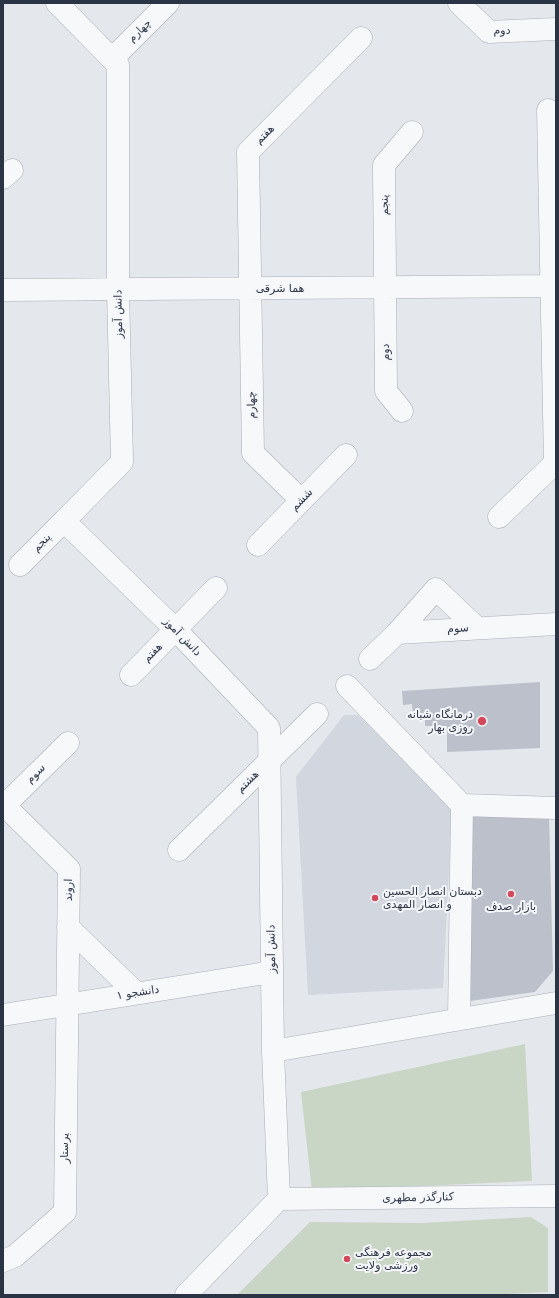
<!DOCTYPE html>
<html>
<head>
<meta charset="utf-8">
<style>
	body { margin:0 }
	#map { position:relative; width:559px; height:1298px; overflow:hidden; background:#e4e7ec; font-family:"DejaVu Sans",sans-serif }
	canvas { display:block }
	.frame { position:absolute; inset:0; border:4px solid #2b3445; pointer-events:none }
</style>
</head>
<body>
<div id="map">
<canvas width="559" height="1298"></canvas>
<div class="frame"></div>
</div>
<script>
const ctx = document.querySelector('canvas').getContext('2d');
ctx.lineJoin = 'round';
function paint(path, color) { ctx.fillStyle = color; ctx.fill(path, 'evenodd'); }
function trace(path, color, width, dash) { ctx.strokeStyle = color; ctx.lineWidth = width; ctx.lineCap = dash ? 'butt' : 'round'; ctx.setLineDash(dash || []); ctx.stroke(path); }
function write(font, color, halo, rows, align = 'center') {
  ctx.font = font + ' "DejaVu Sans",Vazirmatn,sans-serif'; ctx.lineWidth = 4; ctx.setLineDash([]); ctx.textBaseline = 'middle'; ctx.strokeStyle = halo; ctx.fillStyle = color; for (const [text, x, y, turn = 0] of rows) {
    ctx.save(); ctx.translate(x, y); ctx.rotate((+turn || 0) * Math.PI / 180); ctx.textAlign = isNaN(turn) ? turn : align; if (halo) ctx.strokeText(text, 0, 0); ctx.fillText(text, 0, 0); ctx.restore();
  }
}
paint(new Path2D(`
	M344,715h14l94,94 -9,179 -135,7 -12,-218z`), '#d2d6de');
paint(new Path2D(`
	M525,1044l7,137 -220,10 -11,-99z
	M531,1217l17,11v64l-61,3h-250l73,-73 112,1z`), '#c9d6c5');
paint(new Path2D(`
	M540,682v66l-93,4v-26h-22v-11l-12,1 -1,-12 -9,1 -1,-14z
	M549,814l4,157 -18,21 -65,9 2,-184z`), '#bbc0ca');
const minor = new Path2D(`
	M57,3l61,62v225l4,172 -58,59 112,109 93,98 4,323 6,148 -93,96
	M459,3l30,29 67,-3
	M112,59l56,-56
	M3,178l9,-8
	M3,290l553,-4
	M402,411l-16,-20 -2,-226 28,-33
	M301,500l-48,-47 -5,-301 113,-114
	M499,517l56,-54 -7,-353
	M258,545l88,-90
	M20,565l44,-44
	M397,633l39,-44 41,39
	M370,659l27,-26 159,-9
	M131,675l85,-87
	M347,686l115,119 -3,214
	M3,804l66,65 -4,343 -50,44 -12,5
	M462,805l94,3
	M3,807l65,-64
	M179,850l138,-136
	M68,927l68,66
	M3,1015l269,-43
	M273,1051l283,-48
	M279,1199l277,-3`);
trace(minor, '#a9aeb7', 23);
trace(minor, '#f7f8fa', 22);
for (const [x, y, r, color] of [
	[482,721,5,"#d1495b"],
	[511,894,4,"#d1495b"],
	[375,898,4,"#d1495b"],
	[347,1259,4,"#d1495b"]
]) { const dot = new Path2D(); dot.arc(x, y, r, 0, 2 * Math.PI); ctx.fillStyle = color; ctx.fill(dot); trace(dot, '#f4f6f9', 1.5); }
write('11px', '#2b3445', '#f4f6f9', [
	["چهارم",140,31,-45],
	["دوم",502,31,-1],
	["هفتم",265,135,-45],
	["پنجم",385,205,-91],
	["هما شرقی",280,289],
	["دانش آموز",119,314,-91],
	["دوم",386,352,-90],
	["چهارم",252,405,-91],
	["ششم",302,500,-46],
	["پنجم",42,543,-45],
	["سوم",458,629,-4],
	["دانش آموز",182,637,46],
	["هفتم",153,653,-45],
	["سوم",36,774,-45],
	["هشتم",248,782,-45],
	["اروند",69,890,-89],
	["دانش آموز",272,949,-91],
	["دانشجو ۱",138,993,-9],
	["پرستار",65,1148,-90],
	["کنارگذر مطهری",418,1198,-1]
]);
write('11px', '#2b3445', '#f4f6f9', [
	["درمانگاه شبانه",473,715,"right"],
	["روزی بهار",473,728,"right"],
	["دبستان انصار الحسین",383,892],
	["و انصار المهدی",383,905],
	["بازار صدف",511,907,"center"],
	["مجموعه فرهنگی",355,1253],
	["ورزشی ولایت",355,1266]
], 'left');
</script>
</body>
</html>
